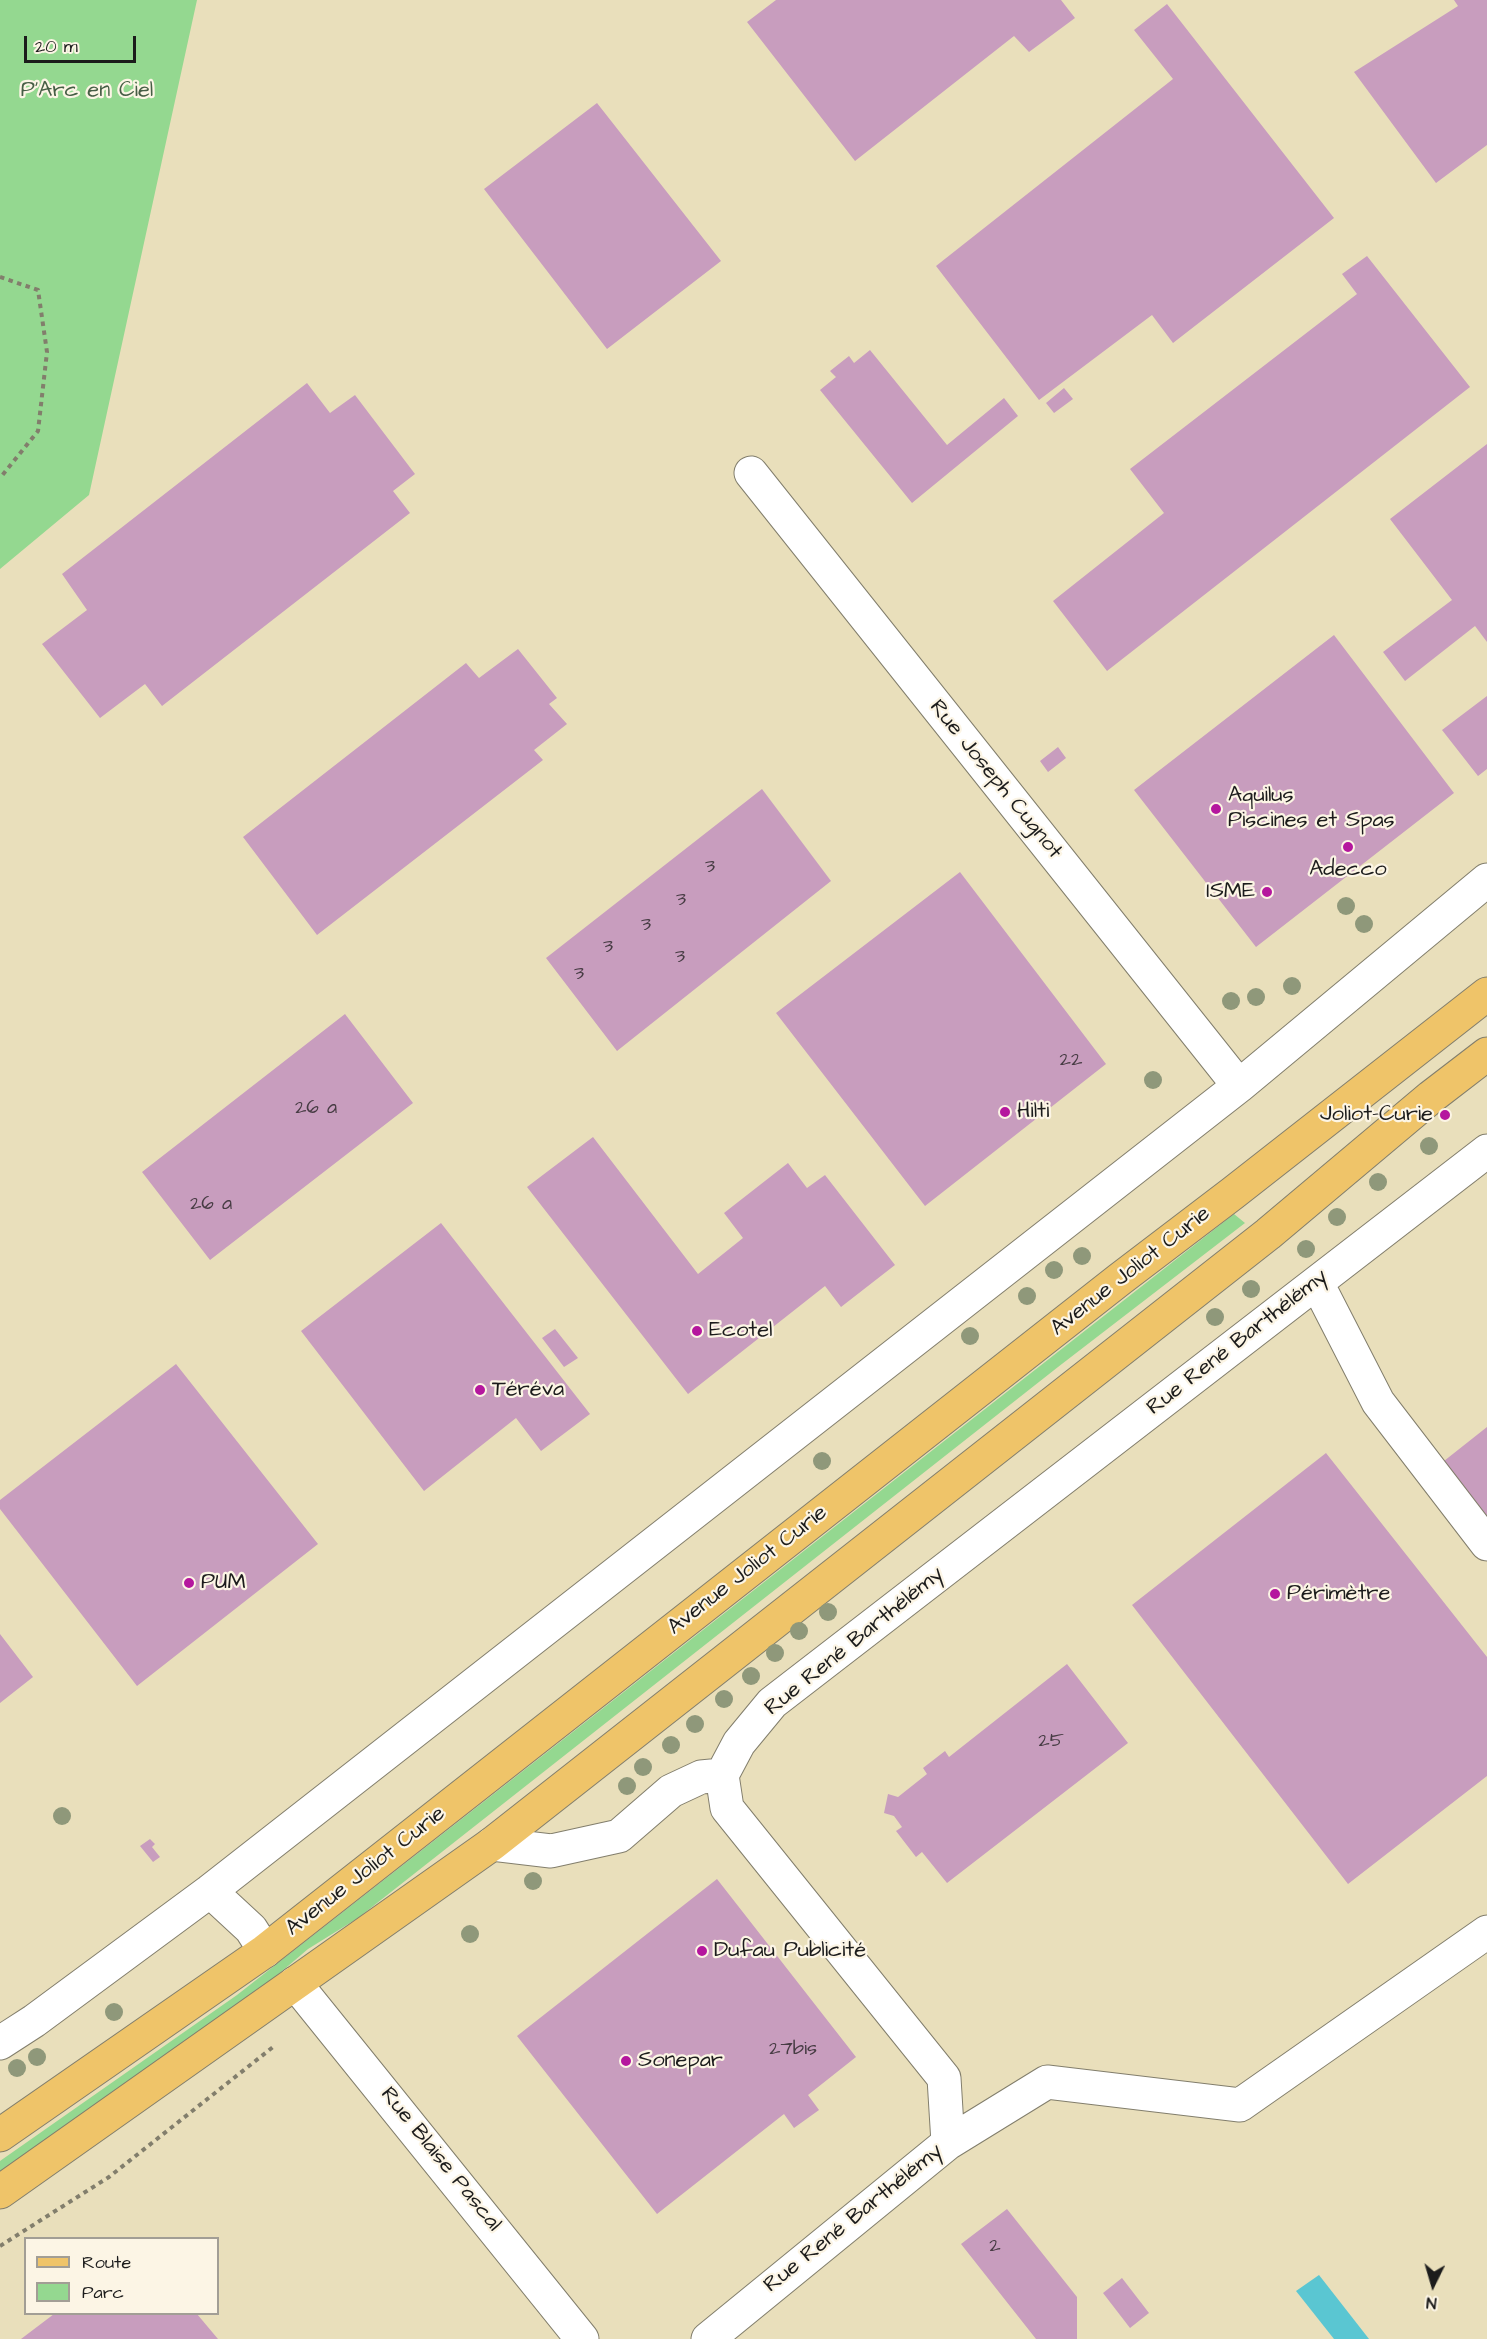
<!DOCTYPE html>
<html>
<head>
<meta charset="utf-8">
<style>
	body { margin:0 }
	#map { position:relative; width:1487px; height:2339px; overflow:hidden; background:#e9dfbb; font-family:"Architects Daughter",sans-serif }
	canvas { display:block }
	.legend { position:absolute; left:24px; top:2237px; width:195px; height:78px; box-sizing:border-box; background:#fcf5e5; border:2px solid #a29e95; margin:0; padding:8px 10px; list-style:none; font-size:18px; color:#1c1c1c }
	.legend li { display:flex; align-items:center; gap:12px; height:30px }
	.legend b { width:30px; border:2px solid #a29e95 }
	.north { position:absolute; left:1403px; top:2255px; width:60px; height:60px; -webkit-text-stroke:4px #fcf5e5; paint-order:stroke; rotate:185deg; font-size:16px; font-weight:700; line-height:24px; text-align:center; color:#1c1c1c }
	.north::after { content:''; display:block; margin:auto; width:21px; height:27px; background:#1c1c1c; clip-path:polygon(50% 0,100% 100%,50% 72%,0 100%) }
	.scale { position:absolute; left:24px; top:36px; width:112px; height:27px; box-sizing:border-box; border:3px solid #1c1c1c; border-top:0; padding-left:8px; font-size:18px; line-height:21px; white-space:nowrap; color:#1c1c1c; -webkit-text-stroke:4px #fcf5e5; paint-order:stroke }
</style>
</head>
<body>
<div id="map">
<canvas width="1487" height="2339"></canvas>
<ul class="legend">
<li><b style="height:8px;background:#efc469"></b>Route</li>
<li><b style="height:16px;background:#94d890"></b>Parc</li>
</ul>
<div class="north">N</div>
<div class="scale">20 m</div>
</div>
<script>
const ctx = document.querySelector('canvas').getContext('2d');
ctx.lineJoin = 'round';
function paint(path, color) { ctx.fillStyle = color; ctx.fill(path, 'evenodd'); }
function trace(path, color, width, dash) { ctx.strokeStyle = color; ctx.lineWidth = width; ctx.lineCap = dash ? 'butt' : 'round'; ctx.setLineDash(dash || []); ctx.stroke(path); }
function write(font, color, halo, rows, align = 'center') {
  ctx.font = font + ' "Architects Daughter",sans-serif'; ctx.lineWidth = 4.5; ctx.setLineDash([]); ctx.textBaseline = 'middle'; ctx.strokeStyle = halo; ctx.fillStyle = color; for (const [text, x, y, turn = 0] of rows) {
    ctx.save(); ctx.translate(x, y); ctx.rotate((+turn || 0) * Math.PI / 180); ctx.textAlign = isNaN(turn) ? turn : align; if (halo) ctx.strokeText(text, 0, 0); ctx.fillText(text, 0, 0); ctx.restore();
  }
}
paint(new Path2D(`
	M0,0h197l-108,495 -89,74z
	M1234,1214l11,9 -187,144 -700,551 -50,31 -75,64 -233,161v-13l237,-166z`), '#94d890');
paint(new Path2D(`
	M1319,2275l50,64h-35l-38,-48z`), '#5ac6d2');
paint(new Path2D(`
	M776,0h285l14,18 -46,34 -15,-16 -159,125 -108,-139z
	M1454,0h33v145l-51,38 -82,-111 104,-66z
	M1167,4l167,214 -161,125 -21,-28 -113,85 -103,-134 237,-187 -39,-49z
	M597,103l124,158 -114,88 -123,-160z
	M1367,256l103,131 -363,284 -54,-70 111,-88 -34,-44 227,-175 -15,-20z
	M870,350l77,95 57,-47 14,18 -106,87 -92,-113 16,-13 -6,-6 19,-15 5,7z
	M307,383l23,30 25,-18 60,79 -22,17 17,22 -248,193 -17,-22 -45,34 -58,-74 45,-34 -25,-36z
	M1064,388l9,11 -19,14 -8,-10z
	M1487,444v198l-12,-16 -70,55 -22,-29 69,-52 -62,-81z
	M1334,635l120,158 -198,154 -122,-157z
	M518,649l39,49 -8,6 18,20 -33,26 9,10 -226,175 -74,-98 223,-174 13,15z
	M1487,696v73l-9,7 -36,-46z
	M1058,747l8,11 -18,14 -8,-11z
	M762,789l69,92 -214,170 -71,-93z
	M960,872l146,192 -181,142 -149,-193z
	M345,1014l68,89 -203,157 -68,-88z
	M593,1137l105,137 45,-36 -19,-25 64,-50 19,25 18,-13 70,90 -54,42 -16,-21 -137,108 -161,-207z
	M441,1223l149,191 -49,37 -25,-33 -92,73 -123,-160z
	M555,1329l23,29 -14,9 -22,-29z
	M176,1364l142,180 -181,142 -137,-177v-9z
	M1487,1427v89l-43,-55z
	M1326,1453l161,204v119l-139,108 -216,-279z
	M0,1634l33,43 -33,26z
	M1067,1664l61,79 -181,140 -25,-31 -6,5 -20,-26 6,-4 -8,-11 -10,-3 4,-19 10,3 29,-23 -4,-6 22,-17 4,6z
	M150,1839l5,5 -3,3 8,10 -7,5 -13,-16z
	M717,1879l139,178 -48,38 11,15 -25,18 -10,-14 -127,100 -140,-178z
	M1007,2209l70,88v42h-41l-75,-95z
	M1122,2278l27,35 -19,15 -27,-35z
	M54,2314h143l21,25h-197z`), '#c89dbe');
const minor = new Path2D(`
	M751,473l488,613
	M1317,1283l61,119 109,142
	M492,1844l59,7 68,-15 52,-45 30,-14 21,-2
	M210,1891l41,38 14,22
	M295,1983l287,356
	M0,2043l34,-22 176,-130 1029,-805 248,-206
	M948,2143l99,-61 193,23 247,-173
	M708,2339l240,-196 -4,-65 -217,-270 -5,-33 17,-32 33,-40 715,-552`);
const major = new Path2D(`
	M0,2135l265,-184 855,-672 113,-86 254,-199
	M0,2192l492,-348 776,-610 163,-137 56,-43`);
trace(minor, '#827e6c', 35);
trace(major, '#827e6c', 35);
trace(new Path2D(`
	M0,277l38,13 9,62 -9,79 -38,47
	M0,2246l109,-69 164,-130`), '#827e6c', 4, [4.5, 4.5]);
trace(minor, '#fff', 33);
trace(major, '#efc469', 33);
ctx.fillStyle = '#8f987a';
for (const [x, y] of [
	[1346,906],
	[1364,924],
	[1292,986],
	[1256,997],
	[1231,1001],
	[1153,1080],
	[1429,1146],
	[1378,1182],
	[1337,1217],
	[1306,1249],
	[1082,1256],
	[1054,1270],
	[1251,1289],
	[1027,1296],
	[1215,1317],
	[970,1336],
	[822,1461],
	[828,1612],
	[799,1631],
	[775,1653],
	[751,1676],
	[724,1699],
	[695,1724],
	[671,1745],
	[643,1767],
	[627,1786],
	[62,1816],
	[533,1881],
	[470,1934],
	[114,2012],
	[37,2057],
	[17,2068]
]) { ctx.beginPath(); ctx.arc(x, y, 9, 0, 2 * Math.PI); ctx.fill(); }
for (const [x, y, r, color] of [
	[1216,809,6,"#b5179e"],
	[1348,847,6,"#b5179e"],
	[1267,892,6,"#b5179e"],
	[1005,1112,6,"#b5179e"],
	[1445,1115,6,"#b5179e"],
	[697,1331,6,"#b5179e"],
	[480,1390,6,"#b5179e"],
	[189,1583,6,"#b5179e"],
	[1275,1594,6,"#b5179e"],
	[702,1951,6,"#b5179e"],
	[626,2061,6,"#b5179e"]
]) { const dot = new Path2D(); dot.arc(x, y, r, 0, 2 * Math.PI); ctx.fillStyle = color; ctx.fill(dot); trace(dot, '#fcf5e5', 2); }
write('20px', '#473c44', null, [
	["3",710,868],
	["3",681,901],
	["3",646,926],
	["3",608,948],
	["3",680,958],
	["3",579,975],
	["22",1071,1061],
	["26 a",316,1109],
	["26 a",211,1205],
	["25",1051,1742],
	["27bis",793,2050],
	["2",995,2247]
]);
write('22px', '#465e45', '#fcf5e5', [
	["P'Arc en Ciel",87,91]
]);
write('22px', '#1c1c1c', '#fcf5e5', [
	["Rue Joseph Cugnot",995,780,51],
	["Avenue Joliot Curie",1131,1272,-38],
	["Rue René Barthélémy",1238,1343,-38],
	["Avenue Joliot Curie",748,1571,-38],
	["Rue René Barthélémy",855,1642,-39],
	["Avenue Joliot Curie",366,1872,-38],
	["Rue Blaise Pascal",440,2160,51],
	["Rue René Barthélémy",854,2219,-39]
]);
write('22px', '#1c1c1c', '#fcf5e5', [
	["Aquilus",1228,796],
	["Piscines et Spas",1228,821],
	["Adecco",1348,870,"center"],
	["ISME",1255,892,"right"],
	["Hilti",1017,1112],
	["Joliot-Curie",1433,1115,"right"],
	["Ecotel",709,1331],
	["Téréva",492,1390],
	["PUM",201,1583],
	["Périmètre",1287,1594],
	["Dufau Publicité",714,1951],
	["Sonepar",638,2061]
], 'left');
</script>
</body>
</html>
